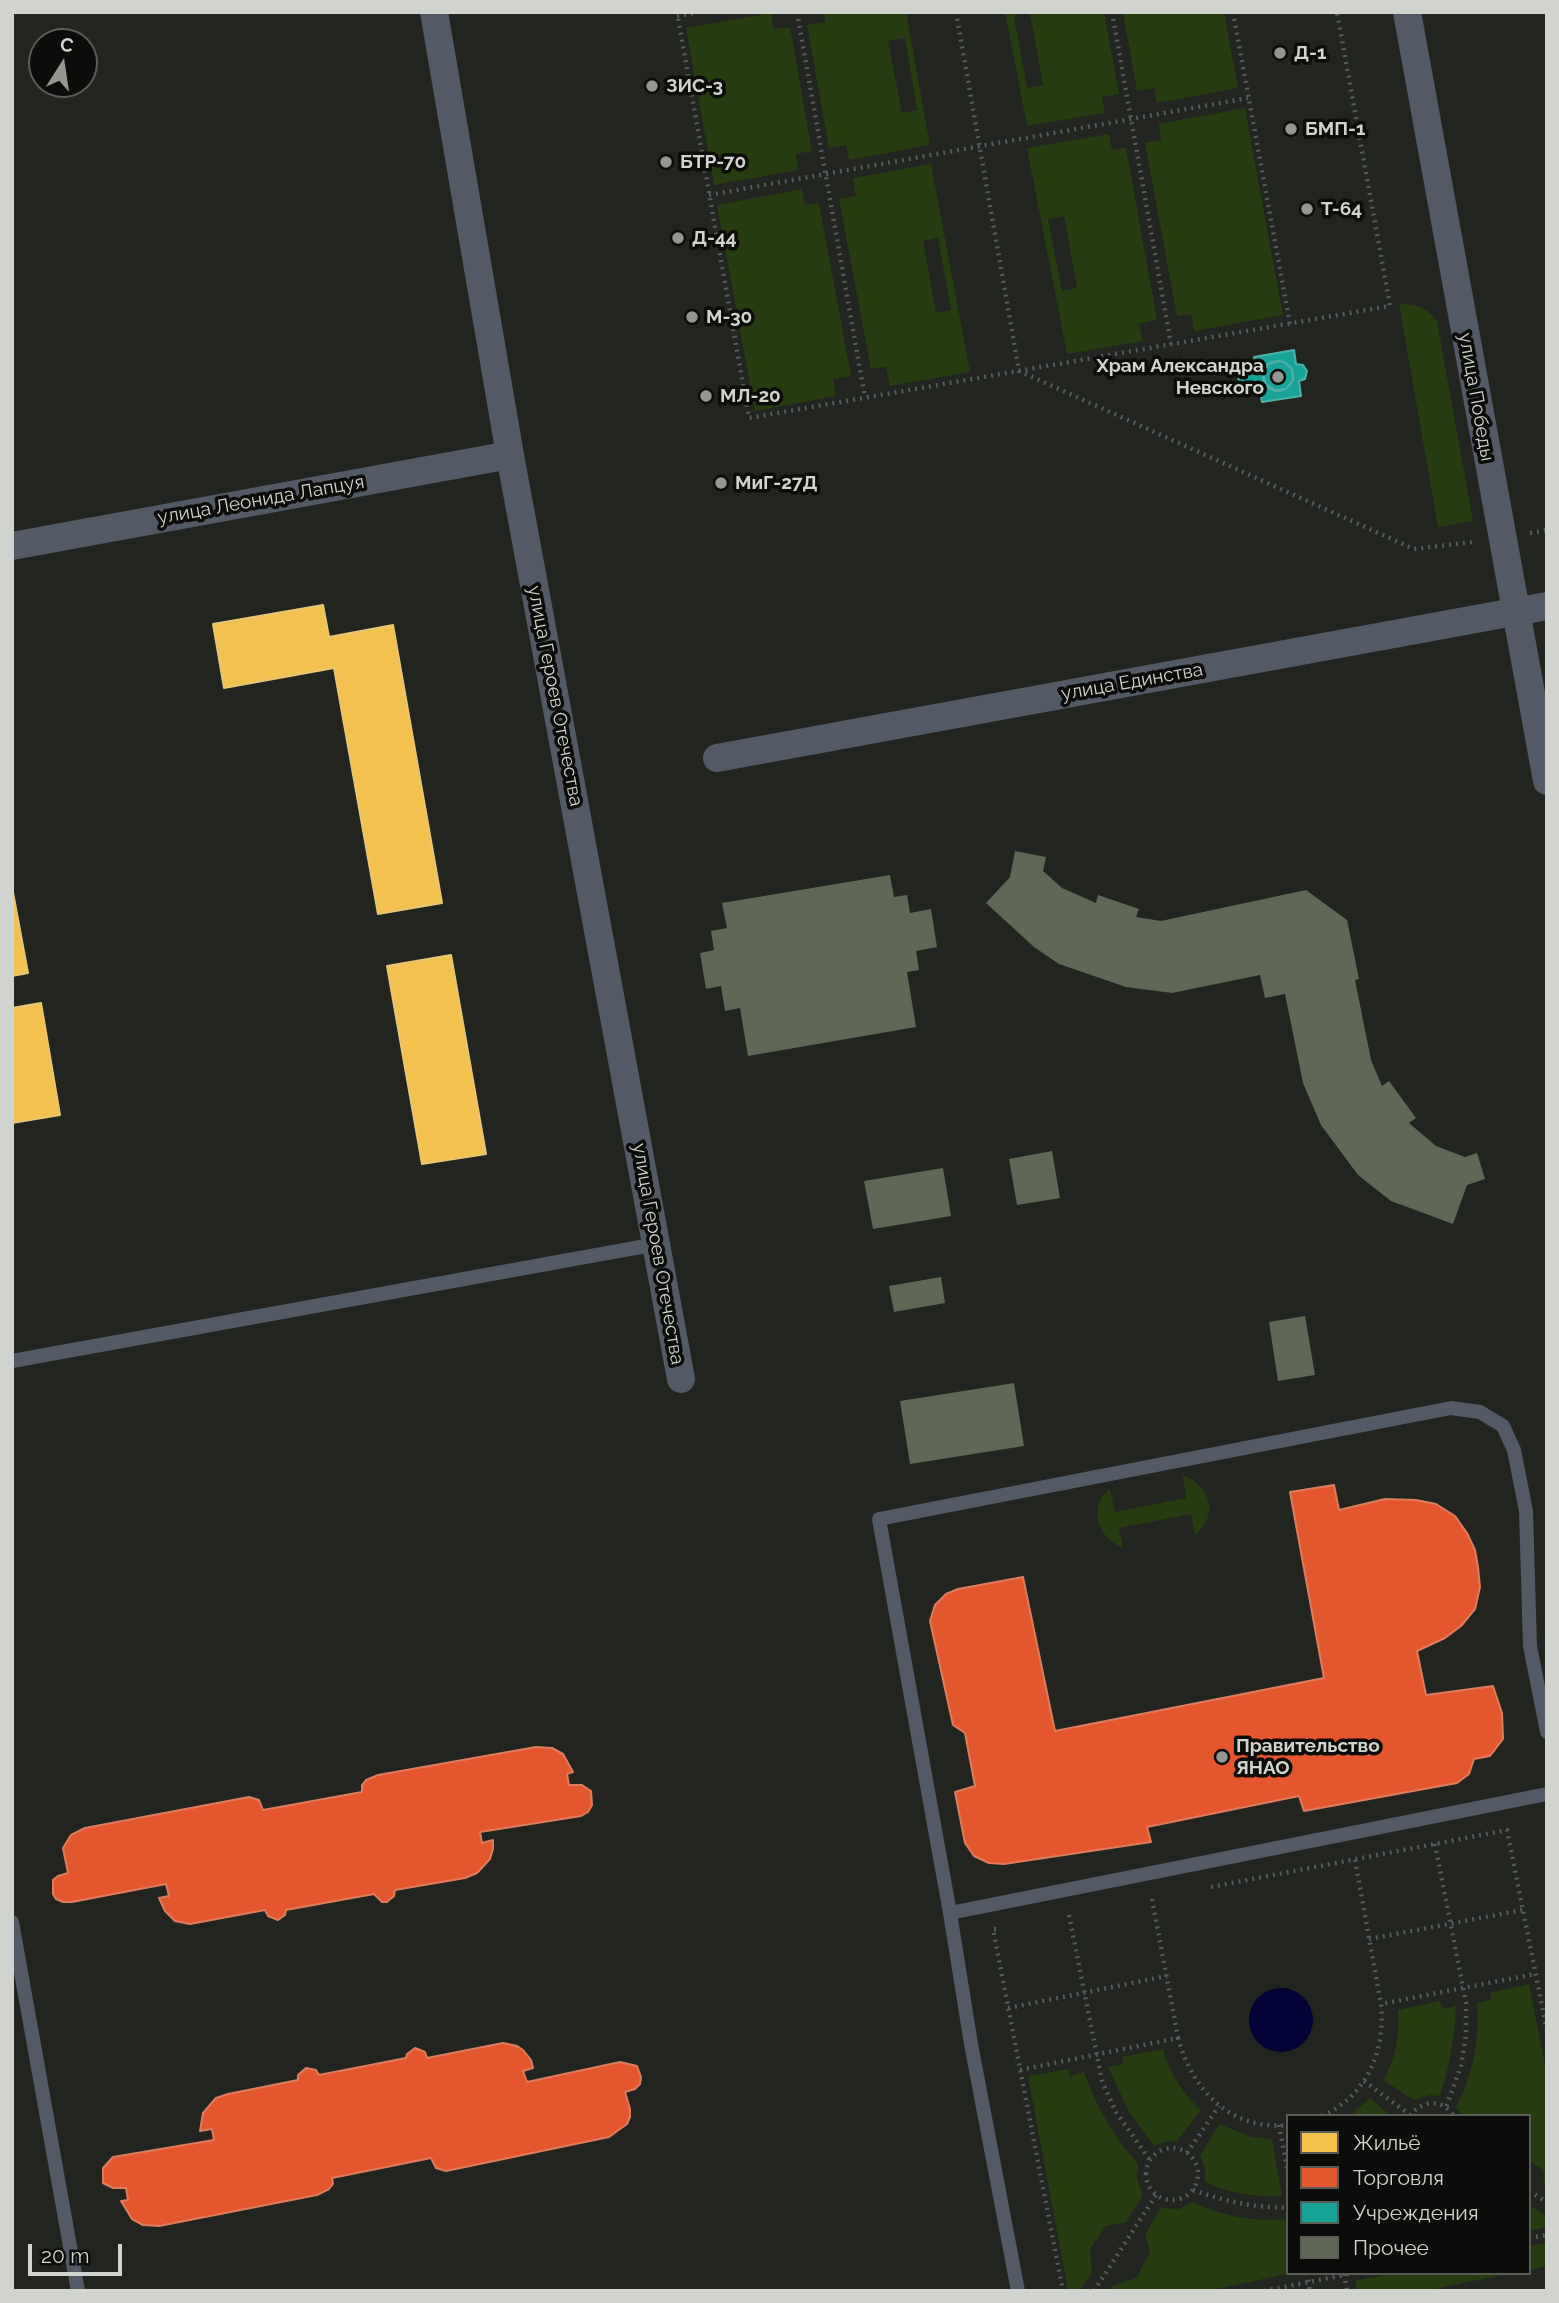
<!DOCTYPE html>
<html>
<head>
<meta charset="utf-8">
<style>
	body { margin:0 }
	#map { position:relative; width:1559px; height:2303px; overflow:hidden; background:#21241f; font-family:Raleway,sans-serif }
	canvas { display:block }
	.frame { position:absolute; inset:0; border:14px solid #d0d3ce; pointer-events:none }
	.legend { position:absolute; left:1286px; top:2114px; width:245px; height:161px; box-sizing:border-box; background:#0c0d0a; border:2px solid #5a5c58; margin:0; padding:9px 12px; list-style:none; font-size:21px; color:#d0d3ce }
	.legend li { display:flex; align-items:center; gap:14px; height:35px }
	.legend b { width:35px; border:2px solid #5a5c58 }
	.north { position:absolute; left:28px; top:28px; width:70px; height:70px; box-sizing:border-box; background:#0c0d0a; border:2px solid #5a5c58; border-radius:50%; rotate:12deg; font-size:19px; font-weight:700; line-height:28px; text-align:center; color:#d0d3ce }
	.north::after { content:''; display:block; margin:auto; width:24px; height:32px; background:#939691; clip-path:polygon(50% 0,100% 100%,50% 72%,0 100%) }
	.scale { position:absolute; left:28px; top:2244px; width:94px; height:32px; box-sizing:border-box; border:4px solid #d0d3ce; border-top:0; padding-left:9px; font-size:21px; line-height:24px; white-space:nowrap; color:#d0d3ce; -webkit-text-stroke:5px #0c0d0a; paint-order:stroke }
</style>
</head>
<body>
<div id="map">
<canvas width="1559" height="2303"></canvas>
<div class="frame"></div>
<ul class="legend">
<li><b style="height:19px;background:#f2c14e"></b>Жильё</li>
<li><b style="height:19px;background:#e4572e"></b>Торговля</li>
<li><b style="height:19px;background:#17a398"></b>Учреждения</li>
<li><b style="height:19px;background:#5f6857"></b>Прочее</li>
</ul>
<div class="north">С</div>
<div class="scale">20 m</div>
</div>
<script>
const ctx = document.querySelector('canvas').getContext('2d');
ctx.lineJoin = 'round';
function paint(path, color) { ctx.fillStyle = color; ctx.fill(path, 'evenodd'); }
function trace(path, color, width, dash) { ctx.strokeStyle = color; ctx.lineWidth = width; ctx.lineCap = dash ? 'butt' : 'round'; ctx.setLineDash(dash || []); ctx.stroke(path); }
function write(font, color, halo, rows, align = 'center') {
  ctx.font = font + ' Raleway,sans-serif'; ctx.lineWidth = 7; ctx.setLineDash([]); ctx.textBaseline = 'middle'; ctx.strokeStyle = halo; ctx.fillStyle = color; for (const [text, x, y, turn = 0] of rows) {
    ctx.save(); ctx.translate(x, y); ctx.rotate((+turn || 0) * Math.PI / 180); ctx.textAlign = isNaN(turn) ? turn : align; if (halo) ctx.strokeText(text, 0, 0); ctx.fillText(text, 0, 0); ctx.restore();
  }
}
paint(new Path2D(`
	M824,12h82l24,133 -81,15 -3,-15 -17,3 -22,-123 18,-3zM905,38l12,72 -15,3 -14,-72z
	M1005,12h99l15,82 -17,3 3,16 -78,13zM1030,13l13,72 -16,3 -13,-73z
	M1123,12h101l14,76 -81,15 -3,-15 -17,3z
	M771,13l3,16 16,-2 22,124 -16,3 2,16 -84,15 -28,-157z
	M1245,108l38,207 -89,16 -3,-17 -14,2 -32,-173 16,-3 -2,-16z
	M1109,134l3,16 14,-2 31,172 -18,4 4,17 -76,13 -40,-206zM1064,216l13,72 -15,3 -14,-72z
	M931,164l39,208 -80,14 -4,-19 -15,2 -32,-170 17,-3 -3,-18zM938,238l13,72 -15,3 -13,-72z
	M802,189l3,16 14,-2 32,173 -18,3 3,17 -81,15 -38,-206z
	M1399,304c17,0 27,3 38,17l36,200 -35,6z
	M1183,1475c27,11 37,39 12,60l-4,-21 -72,14 4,20c-26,-10 -36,-42 -13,-59l5,23 71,-14z
	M1529,1984l18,91v117l-2,-2 -2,-20 -14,-9v-45h-67l-6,-9c17,-32 24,-69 21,-104l14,-3 -1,-7z
	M1440,2001l2,8 14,-3c-1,31 -7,60 -16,90l-10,-1 -16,5 -31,-20c13,-21 17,-46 15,-70z
	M1163,2049c6,23 20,45 38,61l-24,31 -13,1 -10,4 -26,-36 -20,-43 15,-3 -1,-7z
	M1068,2069l2,7 14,-4c12,35 30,64 54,92l-1,15 6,16 -17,27 -20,4 -16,23 2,23 -12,19h-12l-40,-215z
	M1370,2098l21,18h-41z
	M1219,2124l32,13 21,2 10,57c-26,1 -53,-2 -77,-14v-14l-5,-12z
	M1193,2202c29,14 60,20 92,17l3,14v40h3l-83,18h-100l4,-5 24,-8 14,-26 -5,-17 16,-27 18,1z
	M1533,2207l14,10v10l-18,4v-23z
	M1547,2243v23l-18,4v-24z
	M1395,2273h117l-87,18h-68l-2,-10z`), '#273b10');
paint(new Path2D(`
	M1249 2020a32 32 0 1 1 64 0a32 32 0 1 1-64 0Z`), '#030338');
const homes = new Path2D(`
	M323,605l6,32 64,-12 49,278 -64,11 -44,-246 -110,20 -11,-64z
	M12,887l16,86 -16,3z
	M451,955l35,199 -64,10 -35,-198z
	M41,1003l19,112 -48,8v-115z`);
paint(homes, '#f2c14e');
trace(homes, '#e8c674', 2);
const shops = new Path2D(`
	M1334,1485l5,25 46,-11 31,1 20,4 19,12 12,17 8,17 3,17 2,20 -5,22 -14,17 -16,12 -28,13 9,44 67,-9 9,27 1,26 -13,17 -16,3 -5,15 -12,9 -153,28 -5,-15 -152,31 4,15 -147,22 -15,-1 -15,-7 -9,-13 -10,-51 20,-6 -10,-53 -12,-8 -23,-104 5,-16 11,-11 12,-5 65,-12 32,154 269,-53 -34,-186z
	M536,1747l16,1 11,6 10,18 -6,2 2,11h13l9,6 1,14 -4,7 -7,4 -101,16 2,11 11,-3v9l-3,10 -13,14 -12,5 -70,12 -1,6 -7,6h-5l-8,-8 -88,16 -1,5 -7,5 -10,-4 -3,-6 -75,14 -15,-3 -10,-10 -6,-13 10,-2 -3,-12 -94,18h-9l-7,-3 -3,-5v-14l5,-4 10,-3 -5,-25 8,-13 14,-7 164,-31 10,3 4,10 99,-18v-7l4,-5 12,-5z
	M503,2043l14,3 6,4 8,10 2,8 -10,3 4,11 93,-20 17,4 4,11 -1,7 -5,5 -10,3 5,17v8l-3,7 -18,13 -163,34 -10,-3 -5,-10 -99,20 1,6 -4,5 -12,6 -158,31 -16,-1 -11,-6 -11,-18 7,-1 -2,-12h-13l-10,-5v-15l10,-11 101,-17 -2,-11 -12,2 3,-18 13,-15 12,-4 70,-14v-5l8,-7 10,2 3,5 87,-17 1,-4 8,-6 10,4 2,6z`);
paint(shops, '#e4572e');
trace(shops, '#de7c5e', 2);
const public = new Path2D(`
	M1294,350l2,14 7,1 4,6 -2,8 -6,2 2,15 -39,6 -2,-10 -19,3 -4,-26 19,-3 -2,-9zM1279,361l5,1 8,7 1,11 -7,9 -11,1 -9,-6 -3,-10 5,-10z
	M1263 376a15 15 0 1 1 30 0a15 15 0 1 1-30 0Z`);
paint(public, '#17a398');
trace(public, '#4eb1a8', 2);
paint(new Path2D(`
	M1015,851l31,6 -3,14 19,17 34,15 2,-8 41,14 -3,8 25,4 145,-31 41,30 12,59 -4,1 16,80 11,26 7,-5 27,37 -7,5 27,23 29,11 12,-4 8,26 -18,6 -14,39 -62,-23 -33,-26 -37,-50 -18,-42 -18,-89 -20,4 -5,-23 -88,18 -46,-6 -67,-23 -25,-17 -48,-44 24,-26z
	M890,875l4,22 13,-2 3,18 21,-4 6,38 -21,4 3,19 -12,2 9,55 -168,29 -8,-48 -15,3 -4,-25 -15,3 -6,-36 14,-3 -3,-19 16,-3 -5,-25z
	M1052,1151l8,47 -43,7 -8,-46z
	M943,1168l8,48 -78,13 -9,-48z
	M941,1277l4,26 -51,9 -5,-26z
	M1305,1316l10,59 -37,6 -9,-59z
	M1014,1383l10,63 -114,18 -10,-63z`), '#5f6857');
trace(new Path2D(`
	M677,12l72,406 641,-112 -53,-294
	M797,12l68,386
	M956,12l63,359 395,178 59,-7
	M1112,12l59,332
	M1233,12l57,312
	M677,16l23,-4
	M709,195l539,-97
	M1530,533l17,-3
	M1435,1844l31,159v32l-5,31 -15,41
	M1355,1860l26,144
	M1211,1887l296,-57 40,201
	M1152,1899l26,139
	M1069,1915l33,166 14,31 34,48
	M996,1929h-3l70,362
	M1369,1939l154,-29
	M1008,2008l159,-32
	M1020,2070l158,-32c14,51 52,93 110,87
	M1364,2081l46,34
	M1322,2116c45,-20 64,-66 59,-112l154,-30
	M1410,2116c12,-17 33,-17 44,0
	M1279,2125l9,49
	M1146 2174a26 26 0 1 1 52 0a26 26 0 1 1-52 0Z
	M1187,2153l32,-47
	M1193,2190c35,12 58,17 95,18
	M1529,2191l18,11
	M1529,2238l18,-3
	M1307,2273l3,18
	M1344,2274l3,17
	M1094,2291l62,-96
	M1264,2291l90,-18`), '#555a5f', 4.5, [2, 5]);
trace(new Path2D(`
	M12,1361l645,-117
	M950,1913l597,-119
	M12,1922l66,369
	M1018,2291l-47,-247 -21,-131 -71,-394 572,-111 29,4 23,14 11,24 12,61 4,135 17,86`), '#535a65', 14);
trace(new Path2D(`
	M434,12l76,443 171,924
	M1407,12l140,769
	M12,546l498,-91
	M717,758l830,-152`), '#535a65', 28);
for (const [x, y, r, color] of [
	[1280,53,7,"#939691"],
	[652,86,7,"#939691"],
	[1291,129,7,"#939691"],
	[666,162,7,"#939691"],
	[1307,209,7,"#939691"],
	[678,238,7,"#939691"],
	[692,317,7,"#939691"],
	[1278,377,7,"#939691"],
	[706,396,7,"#939691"],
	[721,483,7,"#939691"],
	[1222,1757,7,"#939691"]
]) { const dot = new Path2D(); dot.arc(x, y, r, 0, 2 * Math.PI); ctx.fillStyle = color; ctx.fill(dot); trace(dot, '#0c0d0a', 2.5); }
write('bold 19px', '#d0d3ce', '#0c0d0a', [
	["Д-1",1294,53],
	["ЗИС-3",666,86],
	["БМП-1",1305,129],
	["БТР-70",680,162],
	["Т-64",1321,209],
	["Д-44",692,238],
	["М-30",706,317],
	["Храм Александра",1264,366,"right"],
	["Невского",1264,388,"right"],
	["МЛ-20",720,396],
	["МиГ-27Д",735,483],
	["Правительство",1236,1746],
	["ЯНАО",1236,1768]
], 'left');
write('19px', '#d0d3ce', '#0c0d0a', [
	["улица Победы",1476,397,80],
	["улица Леонида Лапцуя",261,500,-10],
	["улица Единства",1132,682,-10],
	["улица Героев Отечества",555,696,79],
	["улица Героев Отечества",658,1254,80]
]);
</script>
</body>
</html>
